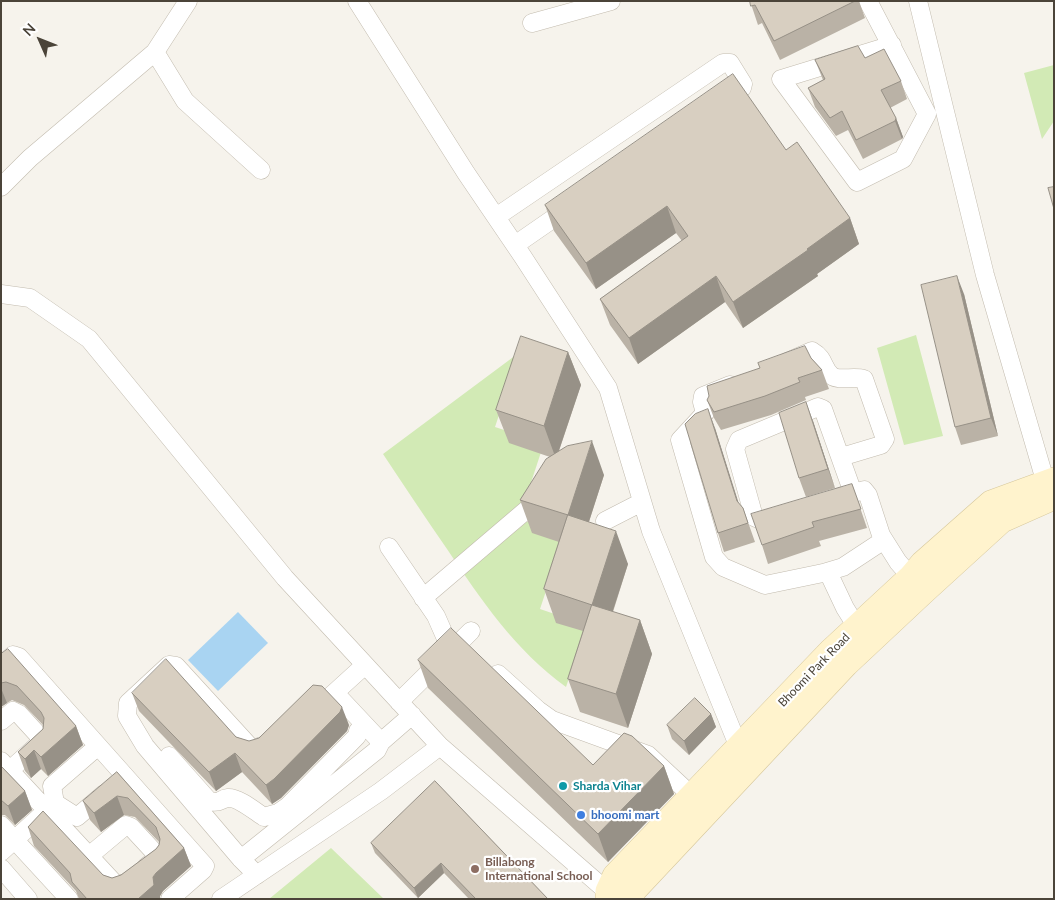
<!DOCTYPE html>
<html>
<head>
<meta charset="utf-8">
<style>
	body { margin:0 }
	#map { position:relative; width:1055px; height:900px; overflow:hidden; background:#f6f3ec; font-family:Lato,sans-serif }
	canvas { display:block }
	.frame { position:absolute; inset:0; border:2px solid #4b4439; pointer-events:none }
	.north { position:absolute; left:15px; top:15px; width:50px; height:50px; -webkit-text-stroke:4px #fff; paint-order:stroke; rotate:314deg; font-size:14px; font-weight:700; line-height:20px; text-align:center; color:#4b4439 }
	.north::after { content:''; display:block; margin:auto; width:18px; height:22px; background:#4b4439; clip-path:polygon(50% 0,100% 100%,50% 72%,0 100%) }
</style>
</head>
<body>
<div id="map">
<canvas width="1055" height="900"></canvas>
<div class="frame"></div>
<div class="north">N</div>
</div>
<script>
const ctx = document.querySelector('canvas').getContext('2d');
ctx.lineJoin = 'round';
function paint(path, color) { ctx.fillStyle = color; ctx.fill(path, 'evenodd'); }
function trace(path, color, width, dash) { ctx.strokeStyle = color; ctx.lineWidth = width; ctx.lineCap = dash ? 'butt' : 'round'; ctx.setLineDash(dash || []); ctx.stroke(path); }
function write(font, color, halo, rows, align = 'center') {
  ctx.font = font + ' Lato,sans-serif'; ctx.lineWidth = 4.5; ctx.setLineDash([]); ctx.textBaseline = 'middle'; ctx.strokeStyle = halo; ctx.fillStyle = color; for (const [text, x, y, turn = 0] of rows) {
    ctx.save(); ctx.translate(x, y); ctx.rotate((+turn || 0) * Math.PI / 180); ctx.textAlign = isNaN(turn) ? turn : align; if (halo) ctx.strokeText(text, 0, 0); ctx.fillText(text, 0, 0); ctx.restore();
  }
}
paint(new Path2D(`
	M1054,65v56l-12,18 -18,-66z
	M916,335l27,101 -39,9 -27,-97z
	M520,352l-25,75 49,16 -25,76 46,15 -25,75 47,16 -21,62c-50,-36 -85,-87 -119,-138 -22,-32 -43,-63 -64,-95z
	M331,848l53,51h-115z`), '#d2eab5');
paint(new Path2D(`
	M238,612l30,31 -50,48 -30,-31z`), '#a9d4f2');
const minor = new Path2D(`
	M357,1l109,172 57,84 85,131 43,143 91,224
	M868,1l59,113 -24,45 -46,23 -76,-103 111,-34
	M918,1l67,274 64,219
	M532,23l79,-22
	M155,52l30,49 76,69
	M1,187l29,-29 125,-106 33,-51
	M496,217l227,-154h7l13,21 -1,4 -19,14
	M515,245l55,-38
	M1,294l29,4 59,41 196,239 155,168 176,153
	M787,362l25,-11c14,8 10,18 20,25 7,5 22,0 32,3l21,60 -4,6 -40,12
	M730,385l-27,11 -1,6 3,11 -25,27 34,117 9,10 42,18 58,-12 20,-6 41,-27
	M834,499l30,-9 4,5 13,40 17,27 20,23
	M771,518l-8,3 -9,-4 -19,-68 4,-9 79,-33 5,2 30,84
	M605,521l37,-19
	M389,547l47,69 15,34
	M828,572l17,36 17,27
	M423,598l108,-92 8,-14
	M1,666l12,-11 6,2 186,209 -2,4 -33,29
	M498,674l40,36 14,10 96,35 44,41
	M332,695l33,-30
	M399,702l72,-71
	M1,721l12,-10 6,3 21,23v6l-30,27
	M381,742l31,-27
	M169,756l40,45c12,3 10,-2 19,-3 10,-1 28,14 36,19l14,-4 10,-7 69,-70 1,-5
	M1,761l116,125 8,-3
	M55,803l22,14 27,-23
	M1,825l68,74
	M1,852l54,-49 -3,-17 46,-40
	M89,856l37,-31 5,2 24,26 1,6 -10,8
	M241,859l136,-109 4,-8 -46,-49
	M1,868l27,31
	M257,875l-16,-16 -96,-113 -18,-30 1,-13 41,-38 7,1 75,82 7,1 3,-3
	M221,899l160,-108 59,-45`);
const secondary = new Path2D(`
	M608,899v-8l7,-15 216,-225 80,-74 12,-14 68,-60 63,-23
	M630,899l4,-9 212,-226 78,-73 78,-71 52,-23`);
trace(minor, '#c2bbae', 19);
trace(secondary, '#d6c79b', 26);
trace(minor, '#fff', 18);
trace(secondary, '#fff3cd', 25);
paint(new Path2D(`
	M750,1h109l6,17 -85,42 -18,-37 -4,2z
	M865,58l36,23 6,18 -17,9 6,10 7,19 -1,2 -39,20 -15,-29 -12,6 -21,-29 -7,-19 15,-8 -8,-20z
	M786,150l64,68 9,26 -42,30 1,2 -75,52 -18,-26 -87,62 -28,-39 -10,-26 82,-58 -6,-8 -80,56 -42,-58 -9,-26z
	M964,294l34,142 -37,9 -6,-18z
	M568,352l13,33 -22,66 45,24 -15,47 39,42 -15,48 27,8 12,34 -24,74 -48,-16 -12,-33 15,-48 -27,-8 -12,-34 15,-47 -27,-9 -12,-33 30,-43 -41,-14 -13,-33z
	M811,358l11,12 7,19 -24,8 1,3 -35,15 -50,15 -7,-12 -7,-18z
	M813,421l22,67 -29,9 -7,-19z
	M715,428l23,75 5,5 12,34 -31,10 -6,-19z
	M852,484l15,44 -48,13 2,5 -53,18 -6,-19z
	M1,654l75,72 7,19 -35,31 -7,-7 -10,9 -6,-7 -7,-19 25,-23v-4l-19,-20 -12,-5 -5,3 -6,4z
	M418,660l175,105 71,1 10,28 -66,68 -180,-174z
	M132,693l104,44 13,4 100,-16 -2,6 -66,67 -9,6 -30,-32 -26,19 -77,-80z
	M711,714l5,13 -27,28 -17,-16 -5,-14z
	M1,766l24,25 7,19 -17,15 -10,-10h-4z
	M117,772l67,76 7,18 -28,25 -3,5v3h-81l-3,-8 -42,-45 -6,-19 75,48 9,3 9,-3 35,-26 3,-4v-3l-24,-25 -11,-2 -23,17 -11,-12 -7,-19z
	M435,781l113,118h-79l-25,-26 -26,25 -43,-45 -4,-10z`), '#bab2a6');
paint(new Path2D(`
	M896,118l7,19 -1,2 -7,-18z
	M667,206l9,27 -80,56 -10,-26z
	M850,218l9,26 -42,30 1,2 -75,52 -10,-26z
	M716,276l9,26 -87,62 -9,-26z
	M957,276l7,18 34,142 -7,-18z
	M568,352l13,33 -25,74 -12,-33z
	M806,402l7,19 22,67 -7,-19z
	M708,409l7,19 29,92 -7,-19z
	M592,441l12,34 -24,74 -12,-34z
	M616,531l12,33 -24,74 -12,-33z
	M640,620l12,34 -24,74 -12,-34z
	M1,688l6,15 -6,4z
	M342,707l7,18 -2,6 -66,67 -9,6 -6,-19z
	M711,714l5,13 -27,28 -5,-14z
	M76,726l7,19 -35,31 -7,-19z
	M34,750l7,19 -10,9 -6,-19z
	M235,753l7,19 -26,19 -7,-19z
	M664,766l10,28 -66,68 -10,-28z
	M25,791l7,19 -17,15 -7,-19z
	M117,796l7,19 -23,17 -7,-19z
	M184,848l7,18 -28,25 -3,5v3h-22l18,-26z
	M441,863l3,10 -26,25 -4,-10z`), '#979187');
const building = new Path2D(`
	M750,1h105l-81,40 -19,-36 -4,1z
	M858,46l7,12 19,-9 17,32 -20,9 15,28 -1,3 -39,19 -14,-29 -12,7 -22,-30 17,-9 -10,-19z
	M733,74l53,76 11,-8 53,76 -43,31 1,1 -75,52 -17,-26 -87,62 -29,-39 88,-63 -21,-30 -81,57 -41,-58z
	M1054,187v22l-6,-21z
	M957,276l34,142 -36,9 -34,-142z
	M521,336l47,16 -24,74 -48,-16z
	M805,346l6,12 11,12 -24,8 2,4 -35,14 -51,16 -7,-12 2,-4 -2,-10 53,-18 -2,-5z
	M806,402l22,67 -29,9 -20,-65z
	M708,409l29,92 6,7 5,15 -30,10 -33,-109 10,-10z
	M592,441l-24,74 -48,-15 26,-41 21,-13z
	M852,484l9,25 -49,13 2,5 -52,18 -11,-31z
	M568,515l48,16 -24,74 -48,-16z
	M592,605l48,15 -24,74 -48,-15z
	M451,628l142,137 31,-32 8,3 32,30 -66,68 -180,-174z
	M8,649l68,77 -35,31 -7,-7 -9,9 -7,-7 25,-23 1,-11 -3,-6 -24,-26 -11,-4 -5,1v-29z
	M166,659l70,78 13,4 10,-3 54,-53 9,1 20,21 -2,5 -66,67 -8,6 -31,-32 -26,19 -77,-79z
	M695,698l16,16 -27,27 -17,-16z
	M1,766l24,25 -17,15 -7,-6z
	M117,772l67,76 -28,25 -3,4 1,8 -16,14h-51l-15,-17 -2,-9 -42,-46 15,-16 60,64 9,3 9,-3 35,-26 3,-4 1,-6 -4,-12 -28,-29 -11,-2 -23,17 -11,-12z
	M435,781l113,118h-72l-35,-36 -27,25 -43,-45z`);
paint(building, '#d8cfc1');
trace(building, '#979187', 1);
for (const [x, y, r, color] of [
	[563,786,5,"#0f9aa8"],
	[581,815,5,"#3f7fe0"],
	[475,869,5,"#8d6e63"]
]) { const dot = new Path2D(); dot.arc(x, y, r, 0, 2 * Math.PI); ctx.fillStyle = color; ctx.fill(dot); trace(dot, '#fff', 2); }
write('12px', '#4b4439', '#fff', [
	["Bhoomi Park Road",814,670,-46]
]);
write('bold 12px', '#0d838f', '#fff', [
	["Sharda Vihar",573,786]
], 'left');
write('bold 12px', '#366cbe', '#fff', [
	["bhoomi mart",591,815]
], 'left');
write('bold 12px', '#785e54', '#fff', [
	["Billabong",485,862],
	["International School",485,876]
], 'left');
</script>
</body>
</html>
